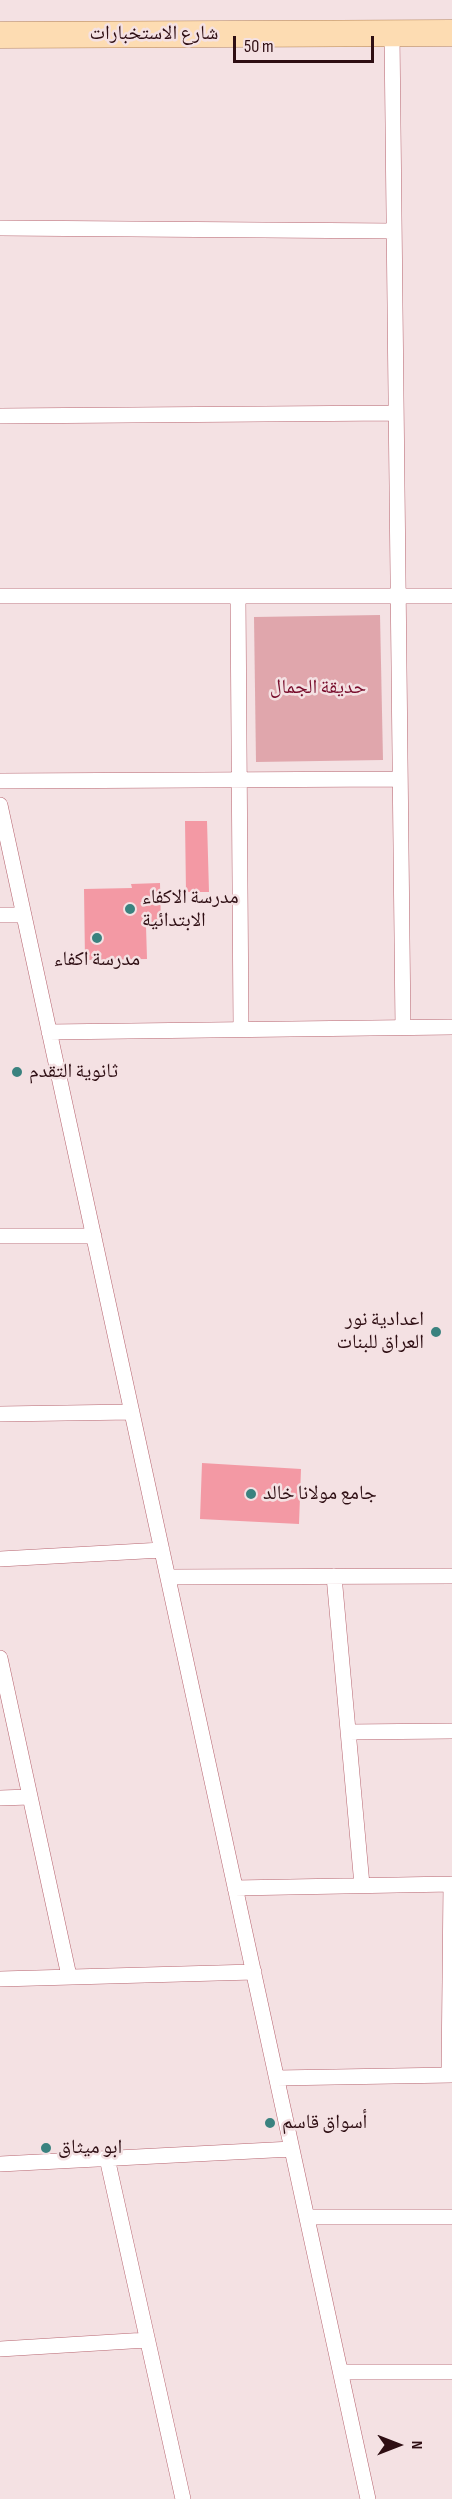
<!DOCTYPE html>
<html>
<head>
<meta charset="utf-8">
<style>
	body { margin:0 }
	#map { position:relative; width:452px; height:2499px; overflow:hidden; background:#f4e1e3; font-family:"Sofia Sans Condensed",sans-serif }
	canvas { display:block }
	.north { position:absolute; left:368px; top:2415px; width:60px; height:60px; -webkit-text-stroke:4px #f4e1e3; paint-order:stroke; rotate:90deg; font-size:16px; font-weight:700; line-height:24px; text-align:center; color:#2e0e13 }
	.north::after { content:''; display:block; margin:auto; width:21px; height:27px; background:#2e0e13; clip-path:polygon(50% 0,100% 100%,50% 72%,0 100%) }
	.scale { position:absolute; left:233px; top:36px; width:141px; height:27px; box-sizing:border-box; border:3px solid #2e0e13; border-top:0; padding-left:8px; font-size:18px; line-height:21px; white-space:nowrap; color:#2e0e13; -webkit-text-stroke:4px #f4e1e3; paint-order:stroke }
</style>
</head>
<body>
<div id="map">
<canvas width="452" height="2499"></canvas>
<div class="north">N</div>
<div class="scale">50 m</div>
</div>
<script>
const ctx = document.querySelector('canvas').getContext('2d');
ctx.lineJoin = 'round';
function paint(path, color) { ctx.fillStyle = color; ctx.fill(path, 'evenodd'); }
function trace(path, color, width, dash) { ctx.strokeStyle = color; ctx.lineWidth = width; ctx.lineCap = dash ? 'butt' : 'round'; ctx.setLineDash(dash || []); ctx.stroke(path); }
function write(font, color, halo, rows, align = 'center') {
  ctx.font = font + ' "Sofia Sans Condensed","Noto Naskh Arabic",sans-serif'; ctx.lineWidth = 5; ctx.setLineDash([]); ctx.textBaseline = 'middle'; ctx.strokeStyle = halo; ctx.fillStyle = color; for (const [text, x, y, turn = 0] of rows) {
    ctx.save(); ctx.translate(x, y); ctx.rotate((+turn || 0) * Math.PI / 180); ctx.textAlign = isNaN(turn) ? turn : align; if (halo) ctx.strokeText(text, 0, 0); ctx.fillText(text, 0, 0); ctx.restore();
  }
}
paint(new Path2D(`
	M380,615l3,145 -127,2 -2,-145z`), '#e0a6ac');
paint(new Path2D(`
	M185,821h22l2,71h-23z
	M160,883l1,43h-15l1,33 -62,1 -1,-71 48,-1 -1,-4z
	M202,1463l99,6 -2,55 -99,-5z`), '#f399a4');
const street = new Path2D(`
	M392,34l11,993
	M0,228l394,3
	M0,416l396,-3
	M0,596h452
	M238,596l3,433
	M0,781l400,-2
	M0,805l368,1694
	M0,915h24
	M49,1032l403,-5
	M0,1236h94
	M0,1414l132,-2
	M0,1559l162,-9
	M334,1576l28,309
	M168,1577l284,-1
	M0,1658l69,318
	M348,1732l104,-1
	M0,1798l30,-1
	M235,1888l217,-4
	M0,1979l254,-7
	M449,2075l2,-191
	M277,2078l175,-3
	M107,2158l76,341
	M0,2164l292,-15
	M307,2217h145
	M0,2349l147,-9
	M341,2372h111`);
const primary = new Path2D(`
	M0,35l452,-2`);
trace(street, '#b76570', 16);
trace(primary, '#b48459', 27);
trace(street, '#fff', 15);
trace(primary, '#fddcb2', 26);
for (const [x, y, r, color] of [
	[130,909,6,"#3a827f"],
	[97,938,6,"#3a827f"],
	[17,1072,6,"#3a827f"],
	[436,1332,6,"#3a827f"],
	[251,1494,6,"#3a827f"],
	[270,2123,6,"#3a827f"],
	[46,2148,6,"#3a827f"]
]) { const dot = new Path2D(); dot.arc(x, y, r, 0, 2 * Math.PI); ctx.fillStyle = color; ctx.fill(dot); trace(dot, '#f4e1e3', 2); }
write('20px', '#2e0e13', '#f4e1e3', [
	["شارع الاستخبارات",154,34]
]);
write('20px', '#780d2c', '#f4e1e3', [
	["حديقة الجمال",318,688]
]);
write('20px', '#2e0e13', '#f4e1e3', [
	["مدرسة الاكفاء",142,898],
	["الابتدائية",142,921],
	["مدرسة اكفاء",97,960,"center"],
	["ثانوية التقدم",29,1072],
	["اعدادية نور",424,1320,"right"],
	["العراق للبنات",424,1343,"right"],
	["جامع مولانا خالد",263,1494],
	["أسواق قاسم",282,2123],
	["ابو ميثاق",58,2148]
], 'left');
</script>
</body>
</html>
